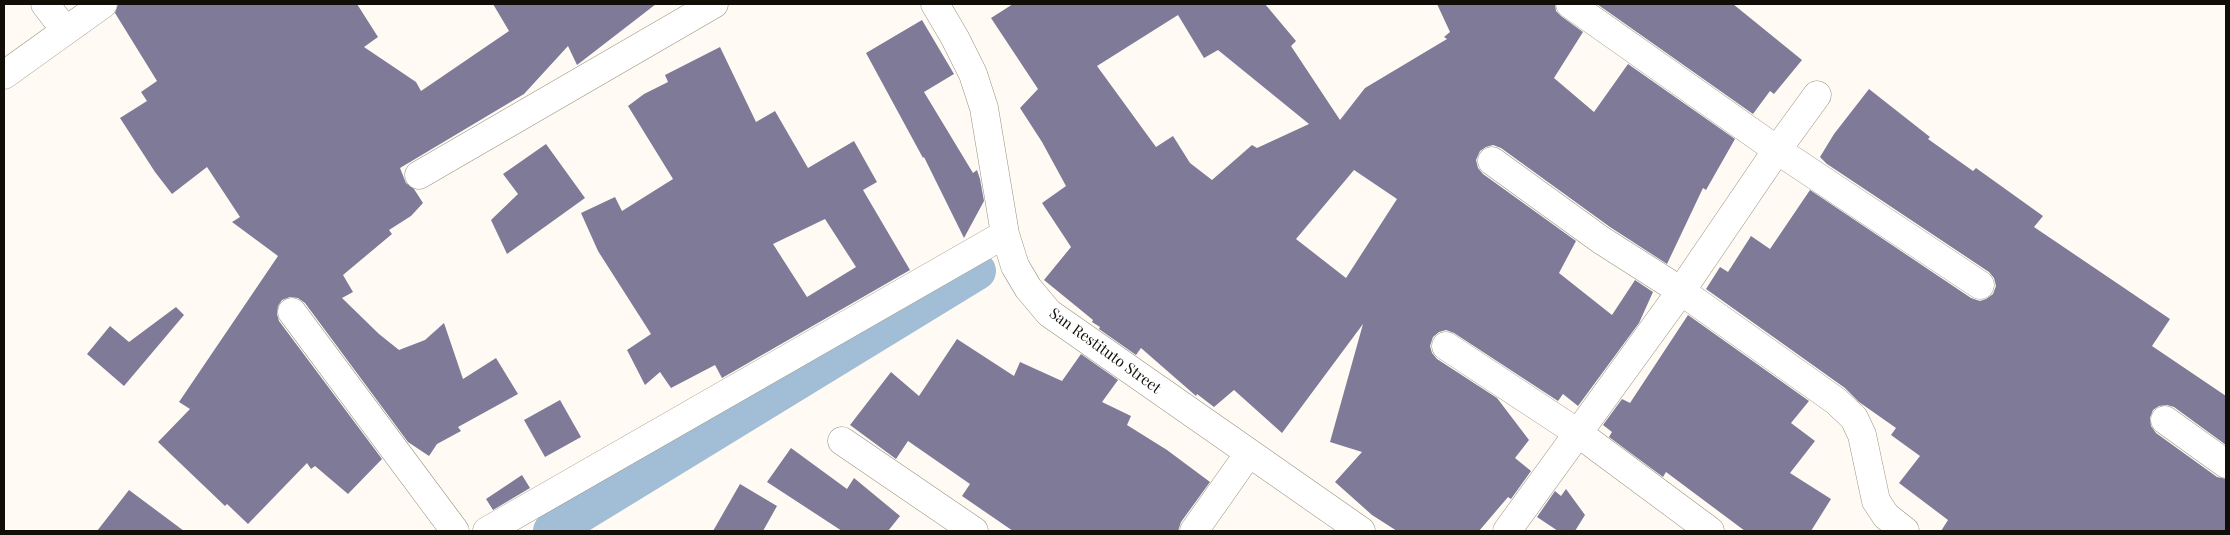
<!DOCTYPE html>
<html>
<head>
<meta charset="utf-8">
<style>
	body { margin:0 }
	#map { position:relative; width:2230px; height:535px; overflow:hidden; background:#fffbf4; font-family:"Playfair Display",serif }
	canvas { display:block }
	.frame { position:absolute; inset:0; border:5px solid #110e08; pointer-events:none }
</style>
</head>
<body>
<div id="map">
<canvas width="2230" height="535"></canvas>
<div class="frame"></div>
</div>
<script>
const ctx = document.querySelector('canvas').getContext('2d');
ctx.lineJoin = 'round';
function trace(path, color, width, dash) { ctx.strokeStyle = color; ctx.lineWidth = width; ctx.lineCap = dash ? 'butt' : 'round'; ctx.setLineDash(dash || []); ctx.stroke(path); }
function paint(path, color) { ctx.fillStyle = color; ctx.fill(path, 'evenodd'); }
function write(font, color, halo, rows, align = 'center') {
  ctx.font = font + ' "Playfair Display",serif'; ctx.lineWidth = 4.5; ctx.setLineDash([]); ctx.textBaseline = 'middle'; ctx.strokeStyle = halo; ctx.fillStyle = color; for (const [text, x, y, turn = 0] of rows) {
    ctx.save(); ctx.translate(x, y); ctx.rotate((+turn || 0) * Math.PI / 180); ctx.textAlign = isNaN(turn) ? turn : align; if (halo) ctx.strokeText(text, 0, 0); ctx.fillText(text, 0, 0); ctx.restore();
  }
}
trace(new Path2D(`
	M552,531l425,-260`), '#a2bed7', 38);
paint(new Path2D(`
	M118,4h239l21,33 -14,10 52,35 5,9 88,-60 -16,-27h163l-79,61 -9,-19 -44,48 -124,74 6,15 8,6 9,14 -12,13 -22,14 3,4 -49,41 10,17 -11,6 37,36 20,16 26,-10 19,-17 19,56 33,-21 22,36 -60,33 3,4 -24,13 -8,12 -21,-14 -103,-139 -7,-5 -8,-1 -8,3 -4,6 -1,8 2,7 103,138 -34,35 -33,-28 -4,3 -4,-6 -59,61 -21,-20 -2,2 -67,-64 32,-33 -11,-7 99,-146 -46,-34 8,-5 -33,-50 -35,27 -17,-22 -35,-54 27,-17 -6,-9 16,-11 -42,-68z
	M1013,4h252l31,37 -5,5 49,74 25,-32 82,-49 -3,-2 6,-5 -13,-28h118l1,7 5,5 22,16 -29,46 40,34 34,-48 107,75 -29,51 -3,-2 -36,76 -57,-37 -109,-79 -8,-3 -7,2 -6,4 -4,9 2,8 5,6 93,67 -17,32 53,42 23,-35 18,12 -14,31 -61,83 -15,-12 -5,7 -104,-68 -8,-3 -7,2 -6,5 -3,9 2,7 5,6 60,39 32,42 -14,18 16,13 -20,28 -3,-2 -29,34h-82l-25,-16 -37,-33 27,-30 -32,-10 33,-118 -81,109 -48,-43 -20,17 -17,-13 -1,2 -55,-48 -5,7 -37,-26 1,-2 -8,-5 1,-2 -49,-40 27,-33 -29,-44 24,-17 -24,-44 -22,-34 18,-19 -47,-71zM1178,15l26,43 14,-8 91,74 -52,24 -5,-3 -40,35 -22,-17 -17,-27 -17,11 -59,-81zM1354,170l43,29 -51,79 -50,-39z
	M1597,4h136l69,56 -28,34 -4,-3 -17,23z
	M922,20l32,54 -30,18 49,81 4,-3 3,9 4,22 -20,37 -40,-81 -1,1 -57,-105z
	M720,47l36,75 19,-11 33,57 46,-27 23,41 -14,8 47,80 -188,108 -7,-13 -44,23 -11,-16 -15,13 -18,-35 24,-16 -53,-83 -17,-38 34,-16 7,14 51,-32 -45,-73 16,-12 24,-12 -3,-7zM825,219l31,48 -49,30 -34,-53z
	M1869,89l61,48 -2,2 45,32 3,-3 67,48 -9,11 136,92 -18,27 74,50v49l-52,-38 -7,-2 -8,1 -6,4 -3,8 1,8 5,7 61,44 9,2v52h-285l7,-11 -49,-37 21,-27 -29,-21 5,-7 -37,-26 -14,-14 -139,-99 14,-22 8,5 23,-36 19,13 40,-59 161,108 9,3 6,-2 7,-5 3,-8 -2,-8 -5,-6 -162,-108 -7,-7 14,-23z
	M546,144l39,54 -78,56 -16,-34 27,-26 -15,-20z
	M176,307l8,8 -60,71 -37,-32 23,-28 19,16z
	M1688,315l121,86 -18,22 24,18 -25,32 41,26 -20,32h-66l-79,-59 -3,5 -54,-40 3,-5 -9,-7 19,-26 8,4z
	M957,339l57,37 6,-14 42,19 19,-27 37,26 -16,22 29,14 -4,9 40,25 43,32 -29,40 -3,9h-165l-51,-35 8,-12 -62,-43 -12,18 -46,-34 41,-53 28,24z
	M560,400l21,37 -36,20 -21,-37z
	M791,448l56,41 7,-11 46,38 -12,15h-46l-75,-49z
	M522,475l8,13 -37,22 -7,-11z
	M740,484l37,22 -14,25h-50z
	M1566,489l19,26 -10,16h-17l-21,-14 18,-26 6,5z
	M129,490l55,41h-87z`), '#7f7a98');
const minor = new Path2D(`
	M45,4l20,26
	M935,4l20,34 18,36 11,34 21,126 10,32 13,22 21,25 312,218
	M1570,4l207,146 203,135
	M4,75l99,-71
	M1492,161l109,79 80,51 155,110 18,17 8,17 14,66 10,15 19,15
	M419,175l295,-171
	M292,312l163,219
	M1446,346l132,87 132,98
	M2165,420l61,44
	M842,441l132,90
	M487,531l518,-297
	M1194,531l55,-78
	M1507,531l174,-240 96,-141 40,-55`);
trace(minor, '#999180', 29);
trace(minor, '#fff', 28);
write('15px', '#110e08', '#fff', [
	["San Restituto Street",1105,351,36]
]);
</script>
</body>
</html>
